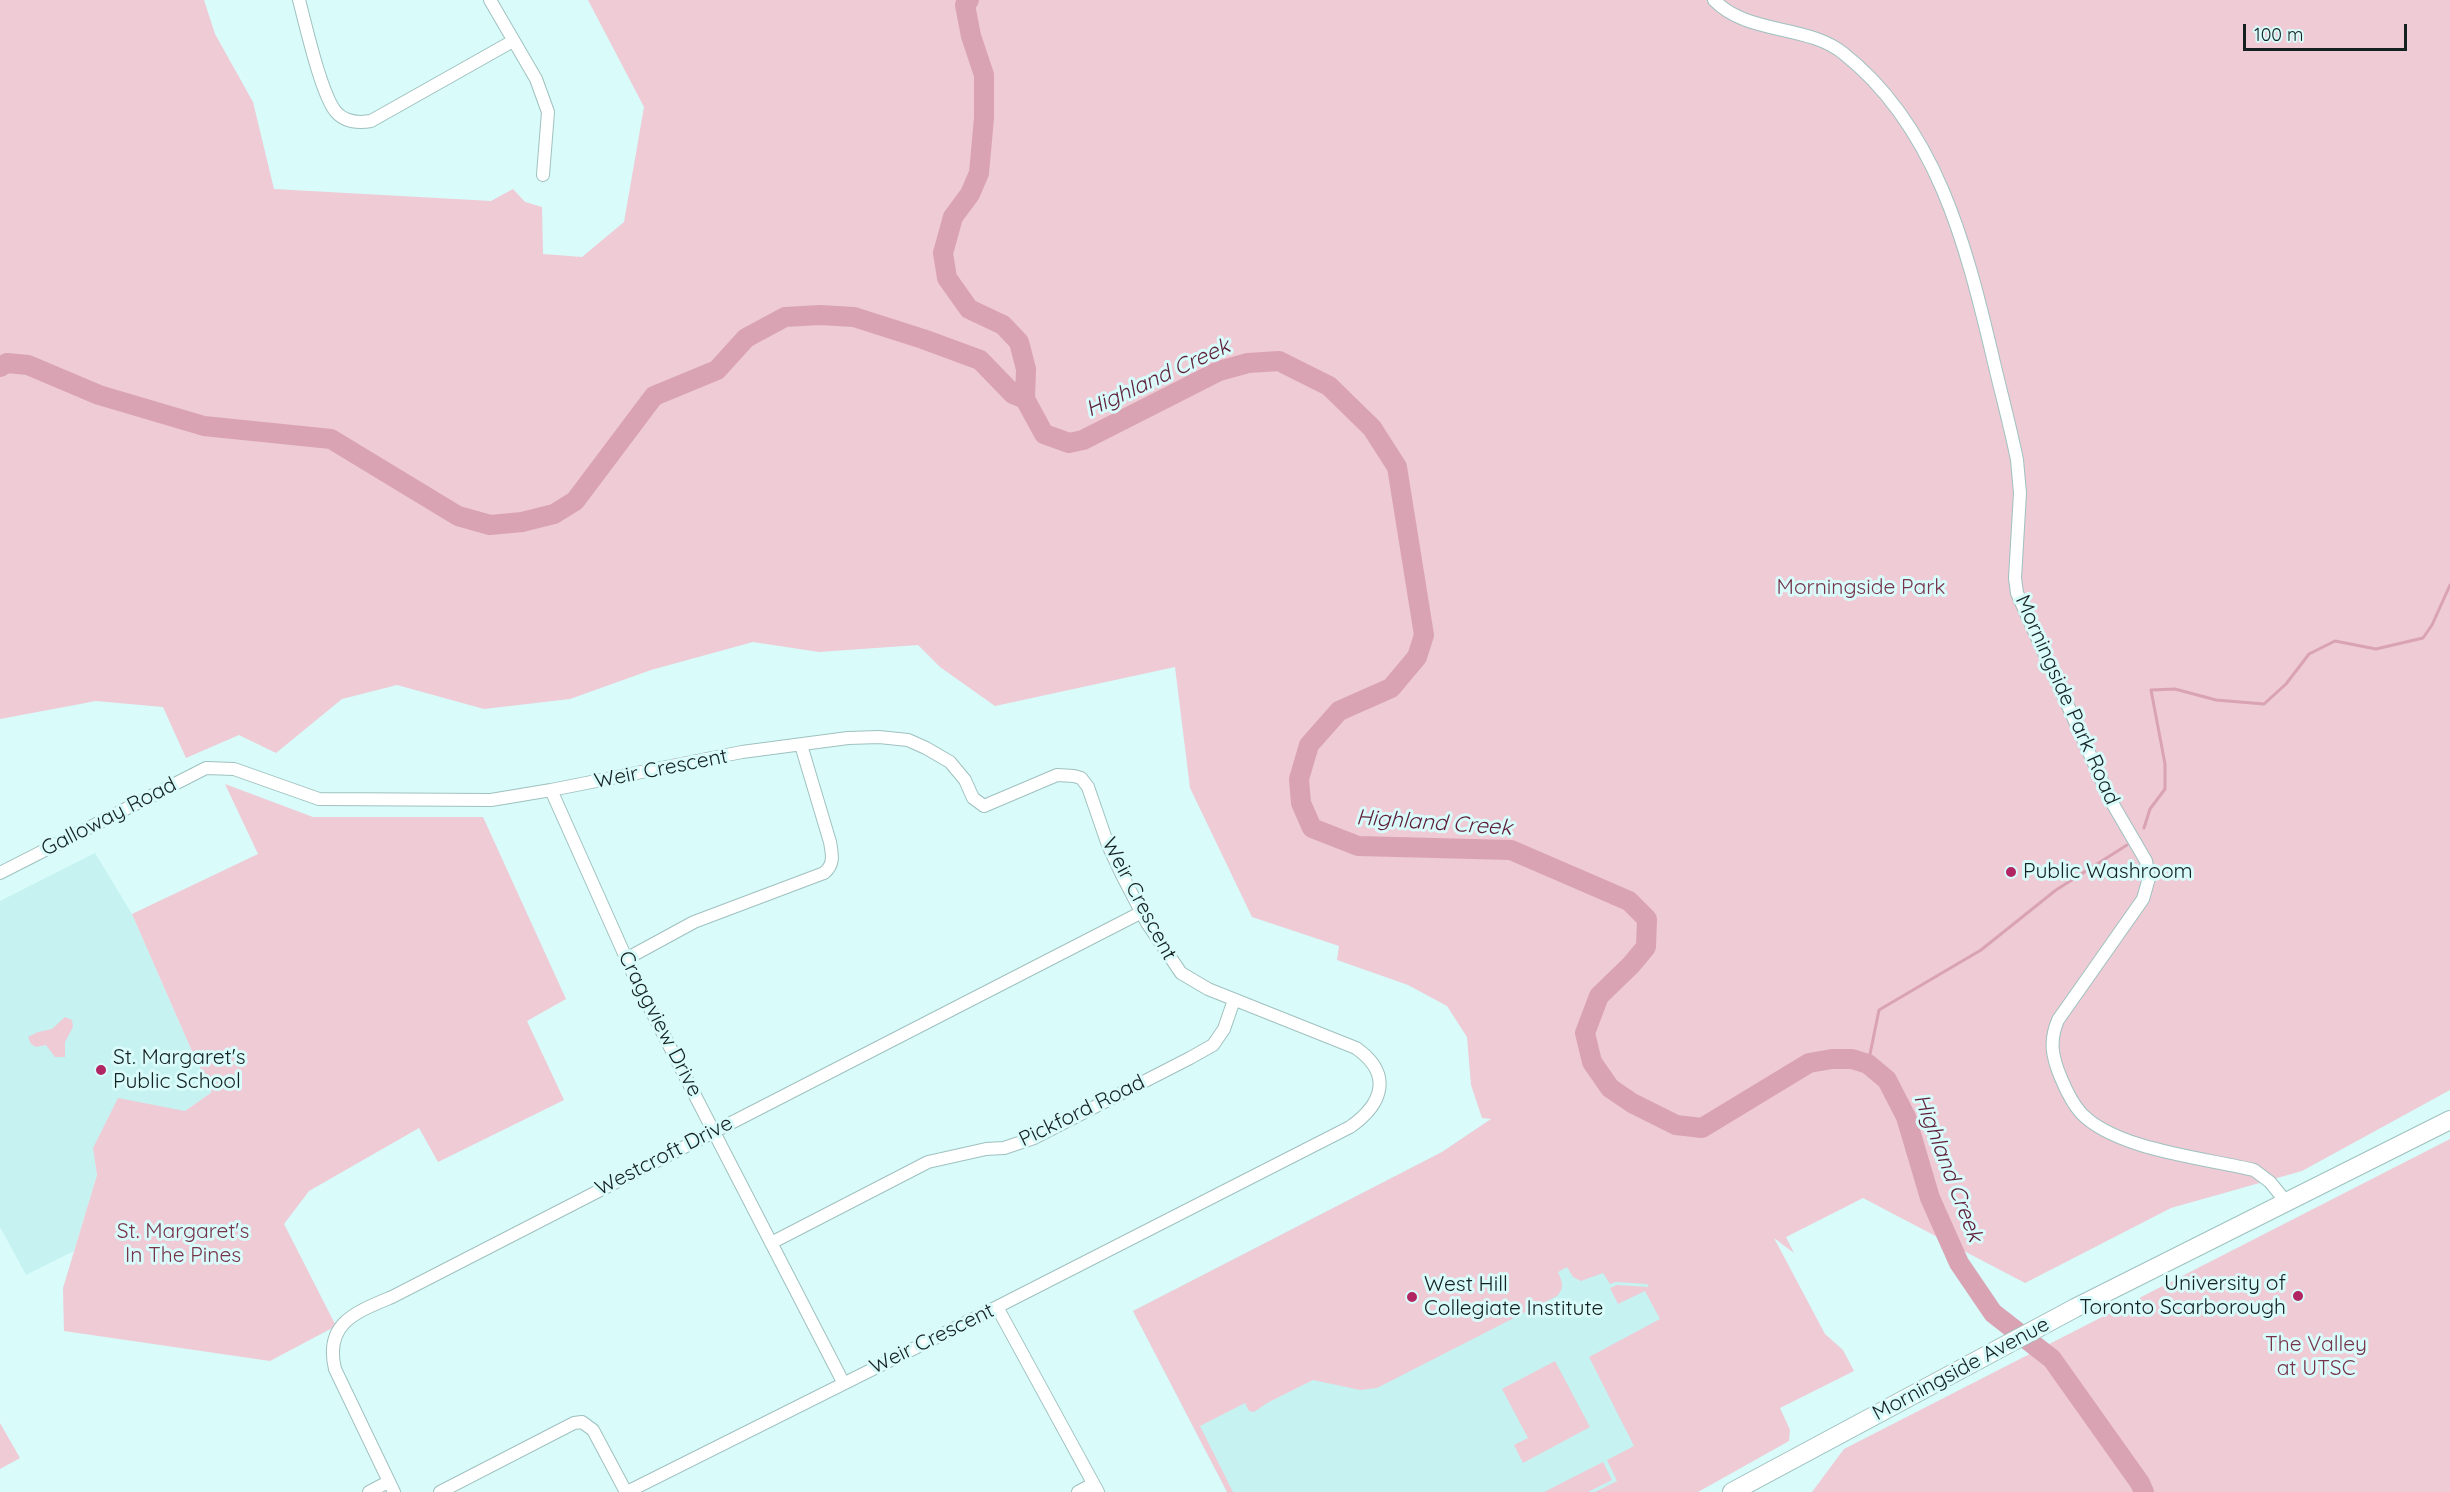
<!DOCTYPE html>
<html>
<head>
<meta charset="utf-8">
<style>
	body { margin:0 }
	#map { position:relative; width:2450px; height:1492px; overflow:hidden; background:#d9fbfa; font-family:Quicksand,sans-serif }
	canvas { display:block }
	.scale { position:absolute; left:2243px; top:24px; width:164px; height:27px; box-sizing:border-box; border:3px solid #142121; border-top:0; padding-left:8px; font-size:18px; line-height:21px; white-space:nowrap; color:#142121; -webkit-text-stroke:4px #d9fbfa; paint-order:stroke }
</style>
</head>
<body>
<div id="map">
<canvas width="2450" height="1492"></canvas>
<div class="scale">100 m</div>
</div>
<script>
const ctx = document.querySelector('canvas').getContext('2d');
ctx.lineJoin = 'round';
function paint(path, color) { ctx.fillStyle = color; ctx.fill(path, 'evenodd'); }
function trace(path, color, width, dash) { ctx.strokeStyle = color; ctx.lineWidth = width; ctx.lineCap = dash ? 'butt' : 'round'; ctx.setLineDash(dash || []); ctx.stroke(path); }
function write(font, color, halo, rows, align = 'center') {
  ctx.font = font + ' Quicksand,sans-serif'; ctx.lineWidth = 6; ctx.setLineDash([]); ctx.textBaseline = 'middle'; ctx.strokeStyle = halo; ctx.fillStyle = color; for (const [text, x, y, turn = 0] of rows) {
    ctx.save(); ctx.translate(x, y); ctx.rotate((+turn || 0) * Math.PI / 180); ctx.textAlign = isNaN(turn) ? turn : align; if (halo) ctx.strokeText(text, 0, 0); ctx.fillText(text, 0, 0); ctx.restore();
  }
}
paint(new Path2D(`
	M95,853l37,61 59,135 21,43 -27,19 -92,36 4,28 -23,76 -48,24 -26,-48v-326z
	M1490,1120l110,89 102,158 -4,125h-471l-94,-181 309,-159z`), '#c6f3f1');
paint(new Path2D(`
	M0,0h204l11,34 38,68 21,87 217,12 22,-12 12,13 17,5 1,47 39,3 42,-35 20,-115 -56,-107h1862v1090l-148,81 -131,37 -146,75 -162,-85 -77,39 8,16 -20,-15 51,96 18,16 11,21 -74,37 10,22 -1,11 -91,51h-103l22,-11 -10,-21 27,-14 -45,-89 71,-38 -15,-28 -27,13 -8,-16 7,-3 32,2 -2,-3 -31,-2 -6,2 -7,-11 -22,8 -8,-4 -6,-10 -9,5c4,9 7,16 -1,24l-180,92 -17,2 -47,-10 -46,23 -13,9 -5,-1 -4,-8 -45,23 33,66h-6l-94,-181 309,-159 49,-33 -9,-1 -11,-33 -4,-48 -20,-31 -39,-21 -71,-25 2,-14 -87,-29 -62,-129 -15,-121 -180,39 -55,-39 -22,-22 -99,7 -66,-10 -102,28 -81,29 -86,10 -87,-24 -55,14 -66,54 -37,-18 -53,23 -23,-51 -67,-6 -96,18z
	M225,784l88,33h170l83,182 -39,22 37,79 -126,62 -19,-34 -110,63 -25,33 52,102 -66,35 -206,-30 -1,-43 34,-113 -4,-27 25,-50 67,13 27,-19 -21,-43 -59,-135 126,-60z
	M65,1017l7,3 1,7 -8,15v15h-10l-9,-12 -10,2 -5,-3 -3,-7 10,-5 14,-3z
	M2450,1139v353h-638l32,-43z
	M1555,1361l35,66 -67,36 -9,-18 14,-7 -26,-49z
	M0,1423l20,35 -20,11z
	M1603,1462l9,18 -24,12h-44z`), '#eecbd5');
trace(new Path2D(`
	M2144,828l6,-19 15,-20v-25l-14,-74 24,-1 41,11 48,4 22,-20 23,-30 26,-13 41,8 47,-11 9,-13 18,-40
	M1868,1064l11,-54 102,-60 75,-60 71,-45`), '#daa3b3', 3);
trace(new Path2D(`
	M969,0l-4,5 6,31 13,39v43l-5,55 -9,21 -17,23 -10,36 4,25 22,31 34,16 16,17 7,27 -1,30 19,35 25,9 14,-3 136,-69 29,-8 31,-2 50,25 43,42 25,39 27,168 -7,22 -26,31 -52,23 -30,34 -10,34 2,24 11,25 46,18 153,4 118,51 18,18 -1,28 -15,18 -32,31 -14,37 7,29 18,26 22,15 44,22 26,3 107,-65 23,-4h20l16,5 19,16 19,37 24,81 29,65 34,50 59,46 88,124 4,9
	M0,367l7,-4 21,2 71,30 105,31 127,13 127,77 32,9 32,-3 32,-8 21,-13 79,-105 63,-26 29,-32 39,-21 35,-2 34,2 69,22 57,21 33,34 12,5`), '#daa3b3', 20);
const street = new Path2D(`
	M299,0c7,26 22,94 37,112 9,10 23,11 35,9l142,-80
	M490,0l46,79 12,33 -5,63
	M1714,0c34,35 92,24 129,53 93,73 123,192 149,301 8,35 18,71 25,106l3,33 -5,85 2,15 94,208 35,60 3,17 -6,21 -85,121c-9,21 -6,37 3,58 5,12 11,25 20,35 35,37 124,45 173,57l16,12 17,21
	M551,790l88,197 204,395
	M0,873l206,-105 28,1 85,30 172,1 60,-10 191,-38 106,-14 31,-1 29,3 18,8 24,14 15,18 8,18 11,8 73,-31 17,1 7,2 7,9 20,58 14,30 25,48 34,50 27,16 148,59c37,26 27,56 -6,79l-353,180 -370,185
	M626,959l68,-37 130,-49c11,-9 8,-19 6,-31l-29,-97
	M771,1243l157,-81 58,-13 18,-1 30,-10 156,-80 23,-13 11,-16 10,-29
	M997,1307l101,185
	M369,1492l19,-10
	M394,1492l-59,-123c-11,-46 21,-57 57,-72l750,-385
	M440,1492l134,-69 8,-1 11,8 33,62
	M1078,1492l15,-8`);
const secondary = new Path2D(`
	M1732,1492l343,-184 375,-188`);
trace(street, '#9fc1bf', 14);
trace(secondary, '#9fc1bf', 20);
trace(street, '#fff', 12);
trace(secondary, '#fff', 18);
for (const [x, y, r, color] of [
	[2011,872,6,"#b12562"],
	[101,1070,6,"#b12562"],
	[2298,1296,6,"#b12562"],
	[1412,1297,6,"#b12562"]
]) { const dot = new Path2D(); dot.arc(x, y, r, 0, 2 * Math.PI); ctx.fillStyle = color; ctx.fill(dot); trace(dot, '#d9fbfa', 2); }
write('21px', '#76334a', '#d9fbfa', [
	["Morningside Park",1861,588],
	["St. Margaret's",183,1232],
	["In The Pines",183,1256],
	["The Valley",2316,1345],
	["at UTSC",2316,1369]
]);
write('21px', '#142121', '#d9fbfa', [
	["Morningside Park Road",2067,700,66],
	["Weir Crescent",661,769,-11],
	["Galloway Road",109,817,-27],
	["Weir Crescent",1139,899,62],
	["Craggview Drive",660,1024,63],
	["Pickford Road",1082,1111,-26],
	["Westcroft Drive",664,1156,-27],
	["Weir Crescent",932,1339,-26],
	["Morningside Avenue",1961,1369,-28]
]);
write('21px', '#142121', '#d9fbfa', [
	["Public Washroom",2023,872],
	["St. Margaret's",113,1058],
	["Public School",113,1082],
	["University of",2286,1284,"right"],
	["Toronto Scarborough",2286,1308,"right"],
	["West Hill",1424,1285],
	["Collegiate Institute",1424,1309]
], 'left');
write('italic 22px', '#5f1e37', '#d9fbfa', [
	["Highland Creek",1158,378,-25],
	["Highland Creek",1434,823,4],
	["Highland Creek",1948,1168,69]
]);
</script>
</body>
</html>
